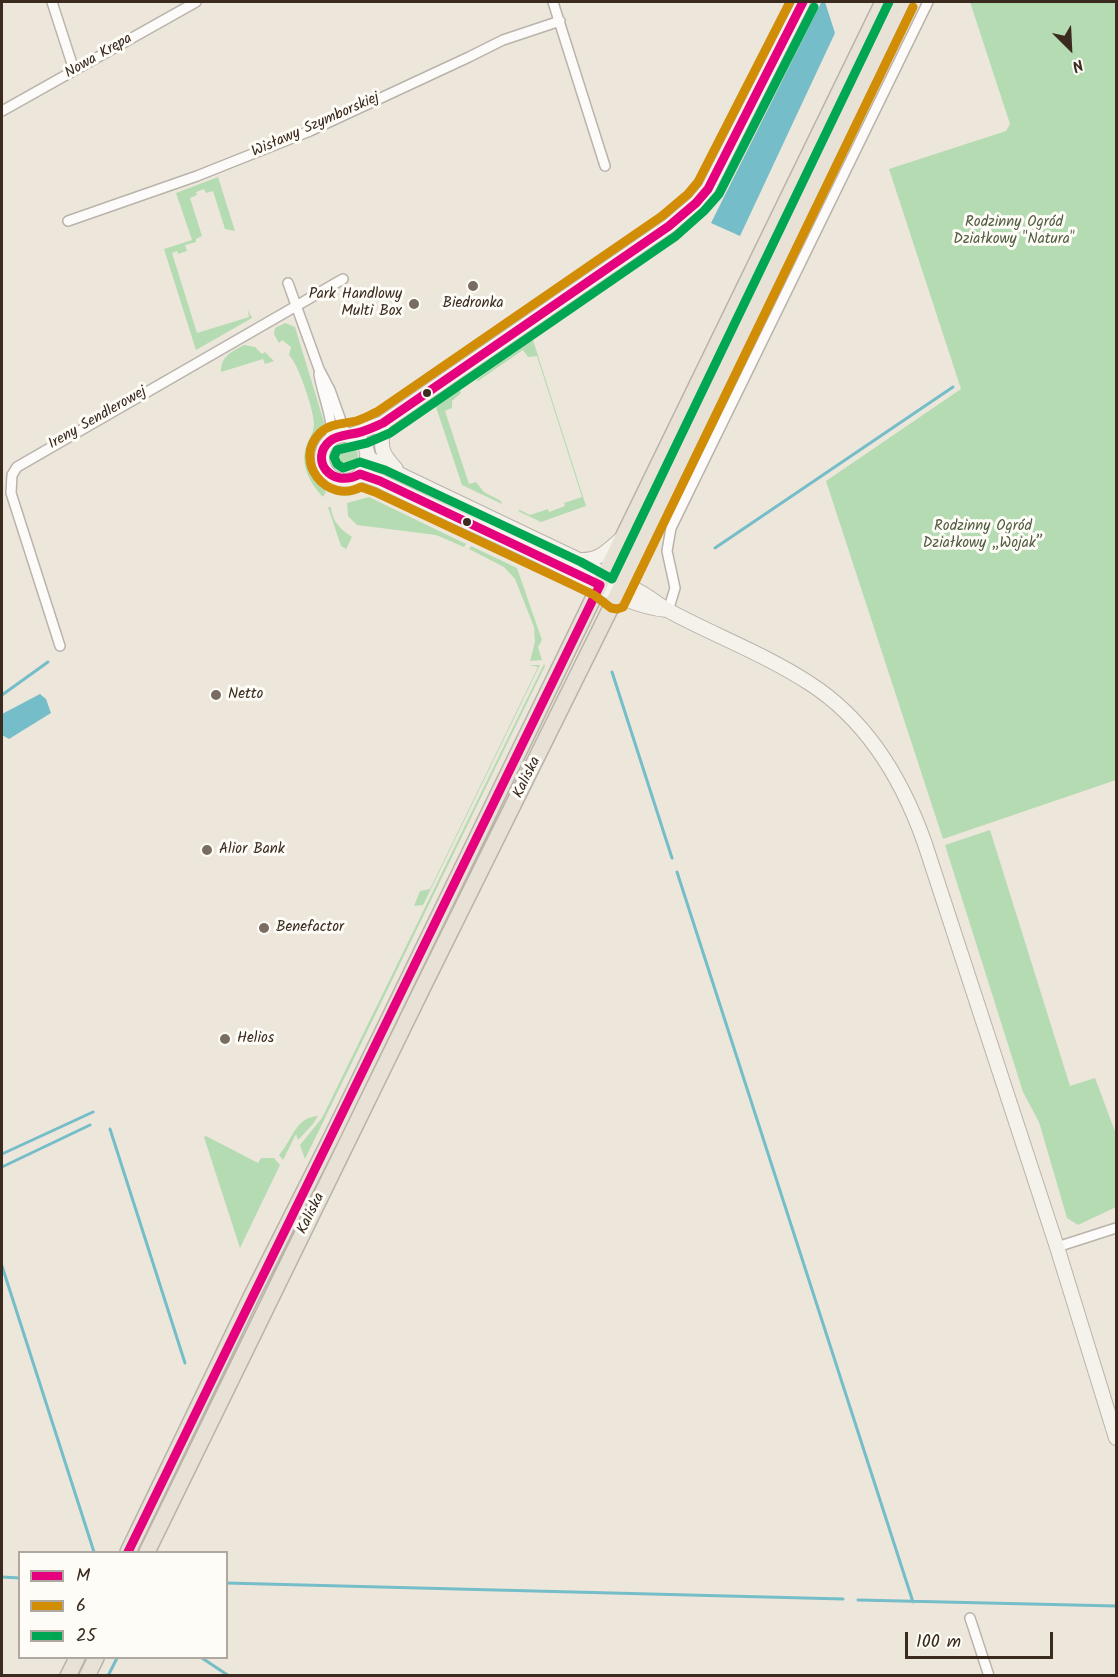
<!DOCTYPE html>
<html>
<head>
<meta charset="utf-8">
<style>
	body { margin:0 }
	#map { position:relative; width:1118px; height:1677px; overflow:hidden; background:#ede7db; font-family:Kalam,sans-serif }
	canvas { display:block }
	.frame { position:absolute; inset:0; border:3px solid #3b2a1e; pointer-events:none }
	.legend { position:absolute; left:18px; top:1551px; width:210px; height:108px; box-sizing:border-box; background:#fdfcf7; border:2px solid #afa8a0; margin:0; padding:8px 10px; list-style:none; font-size:18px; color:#3b2a1e }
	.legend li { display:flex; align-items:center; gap:12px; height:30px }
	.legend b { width:30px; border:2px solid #afa8a0 }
	.north { position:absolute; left:1040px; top:18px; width:60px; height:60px; -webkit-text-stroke:4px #fdfcf7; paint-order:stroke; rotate:156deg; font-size:16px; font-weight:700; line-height:24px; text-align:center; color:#3b2a1e }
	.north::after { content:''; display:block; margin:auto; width:21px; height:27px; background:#3b2a1e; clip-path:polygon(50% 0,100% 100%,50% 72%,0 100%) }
	.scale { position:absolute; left:905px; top:1632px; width:148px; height:27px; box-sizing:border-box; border:3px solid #3b2a1e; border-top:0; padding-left:8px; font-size:18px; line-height:21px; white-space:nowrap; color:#3b2a1e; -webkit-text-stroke:4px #fdfcf7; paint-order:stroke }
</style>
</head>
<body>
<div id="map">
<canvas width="1118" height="1677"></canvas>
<div class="frame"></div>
<ul class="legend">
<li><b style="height:8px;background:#e5007d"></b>M</li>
<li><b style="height:8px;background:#d18d06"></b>6</li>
<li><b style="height:8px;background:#00a651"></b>25</li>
</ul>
<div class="north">N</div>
<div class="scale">100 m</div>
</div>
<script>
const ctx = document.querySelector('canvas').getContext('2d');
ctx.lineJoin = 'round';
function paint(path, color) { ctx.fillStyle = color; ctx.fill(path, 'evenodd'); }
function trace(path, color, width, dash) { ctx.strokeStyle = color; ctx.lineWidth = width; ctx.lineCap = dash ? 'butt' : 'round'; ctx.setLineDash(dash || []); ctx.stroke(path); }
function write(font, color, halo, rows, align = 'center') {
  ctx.font = font + ' Kalam,sans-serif'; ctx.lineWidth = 6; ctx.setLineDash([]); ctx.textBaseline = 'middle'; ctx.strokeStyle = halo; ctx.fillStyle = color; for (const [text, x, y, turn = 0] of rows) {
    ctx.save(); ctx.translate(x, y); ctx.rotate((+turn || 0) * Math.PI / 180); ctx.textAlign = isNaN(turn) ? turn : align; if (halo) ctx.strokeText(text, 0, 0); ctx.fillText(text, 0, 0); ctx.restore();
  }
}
paint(new Path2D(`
	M890,2h6l-243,503 47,-100 35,-82z
	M970,2h146v778l-173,59 -117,-358 135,-92 -72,-220 117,-38 4,-7z
	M218,177l17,54 -10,-2 -12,-38 -7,2 -2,-4 -8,3 1,3 -7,3 12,38 -6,3v3l-11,3 2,6 -9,3 -1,-3 -5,2 25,80 52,-16 -1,-7 4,8 -56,32 -32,-101 28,-9 -16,-47z
	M285,323l10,4 3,10 26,85c0,9 -6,13 -10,21 -8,17 2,35 12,49l-3,5c-11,-11 -22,-30 -18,-46 2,-10 9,-17 9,-27 0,-13 -16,-61 -25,-69l2,-8 -9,-7 -3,3 -5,-9 1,-6z
	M533,340l53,166 -45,16 -23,-11 2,-1 10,5 18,-6 1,3 16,-6 -1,-3 18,-6 -45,-141 -9,1 -5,-7 -45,31 -2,-1z
	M244,345l11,2 7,7 3,-2 9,9 -9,3 -2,-5 -42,13c0,-16 10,-20 23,-27z
	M460,390l1,3 -9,8v7l-7,3 24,73 7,-2 8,10 17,9 1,3 -40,-19 -26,-78z
	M330 457a14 14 0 1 1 28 0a14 14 0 1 1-28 0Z
	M369,497l97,47 -2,3 -28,-12 -79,-10 -9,-9 -1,-13z
	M328,507h3c1,14 9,22 21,30l-6,12 -5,-3z
	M471,546l46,22 25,72 -4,7 4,13 -12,1 5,-19 -1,-15 -19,-48 -11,-12 -35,-18z
	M544,664l1,2 -240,493 -5,-14 22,-27z
	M529,665h11l-112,230 -5,10 -9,1 6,-15 10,-2 108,-222z
	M990,830l80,256 25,-8 21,56v73l-38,18 -11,-7 -28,-96 -16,-30 -78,-247z
	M318,1116l-5,8 -15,16 -2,-6 -13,26 -4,-5c13,-14 16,-38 39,-39z
	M206,1136l52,27 3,-5h13l6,7 -40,83 -36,-111z`), '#b5dbb2');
paint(new Path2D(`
	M825,2l10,31 -95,203 -29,-13 110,-220z
	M40,694l6,5 5,14 -42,26 -7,-4v-21z`), '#75bdc8');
trace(new Path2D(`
	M715,548l238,-161
	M612,672l60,186
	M2,695l46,-33
	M677,872l236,730
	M110,1129l75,234
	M2,1154l91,-42
	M2,1167l88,-42
	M2,1266l92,286
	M2,1577l18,1
	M226,1583l617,16
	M858,1600l258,6
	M202,1658l27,18
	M108,1676l9,-18`), '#75bdc8', 3);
const street = new Path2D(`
	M52,2l22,68
	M553,2l52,164
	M2,111l194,-109
	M68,221l129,-45 113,-45 159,-74 34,-17 57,-19
	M288,283l31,86 11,21 16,45
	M319,374c3,21 16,47 11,66
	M668,611l7,-23 -8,-37 4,-23 257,-526
	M60,646l-49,-153 1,-18 5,-8 326,-188
	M1057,1247l59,-19
	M970,1618l19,58`);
const secondary = new Path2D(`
	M383,423c-2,24 -4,28 13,46
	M322 458a23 23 0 1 1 46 0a23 23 0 1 1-46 0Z
	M349,436l34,-13 286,-197 27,-23 12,-14 95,-187
	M367,456l9,7 203,97c20,13 41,20 61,32 11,6 20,14 31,20 45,24 95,43 138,71 58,37 94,98 116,161l132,403 59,191
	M360,474l20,7c59,29 119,55 178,84 36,17 68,41 109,45
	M579,560c20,1 28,-9 42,-21`);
const primary = new Path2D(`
	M128,1552l124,-257 80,-159 551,-1134
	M147,1552l275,-563 201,-406 279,-581
	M68,1676l9,-18
	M87,1676l9,-18`);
trace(street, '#b9b3ab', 12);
trace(secondary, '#b9b3ab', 16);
trace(primary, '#b9b3ab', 18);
trace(street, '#fcfbfa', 9);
trace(secondary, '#f5f1eb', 14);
trace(primary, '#e8e2d6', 15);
trace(new Path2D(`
	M128,1552l472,-967 -220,-104 -20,-7c-30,16 -51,-16 -30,-33 7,-6 18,-6 27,-8 9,-2 17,-6 26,-10l286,-197 27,-23 12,-14 95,-187`), '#e5007d', 9);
trace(new Path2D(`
	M790,2l-92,180 -10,12 -26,22 -285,196c-7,3 -14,7 -21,9 -12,3 -26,2 -36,12 -28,28 7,72 41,54l14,5 196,92 23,11 17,13 6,1 6,-2 290,-600`), '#d18d06', 9);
trace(new Path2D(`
	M814,7l-95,187 -15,17 -28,25 -286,197 -23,10 -30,7 -3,7 3,7 6,4 17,-6 25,8 196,92 31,17 277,-577`), '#00a651', 9);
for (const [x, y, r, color] of [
	[473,286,6,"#796c60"],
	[414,304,6,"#796c60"],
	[427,393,5,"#3b2a1e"],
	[467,522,5,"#3b2a1e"],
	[216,695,6,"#796c60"],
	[207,850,6,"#796c60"],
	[264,928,6,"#796c60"],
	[225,1039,6,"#796c60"]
]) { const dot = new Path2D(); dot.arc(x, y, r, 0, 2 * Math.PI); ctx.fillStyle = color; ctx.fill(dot); trace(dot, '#fdfcf7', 2); }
write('15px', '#3b2a1e', '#fdfcf7', [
	["Nowa Krępa",99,57,-30],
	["Wisławy Szymborskiej",316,126,-24],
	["Ireny Sendlerowej",98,419,-30],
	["Kaliska",528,778,-64],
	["Kaliska",312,1214,-64]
]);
write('15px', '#525c40', '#fdfcf7', [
	["Rodzinny Ogród",1014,223],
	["Działkowy \"Natura\"",1014,240],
	["Rodzinny Ogród",983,527],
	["Działkowy „Wojak”",983,544]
]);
write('15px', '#3b2a1e', '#fdfcf7', [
	["Park Handlowy",402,295,"right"],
	["Multi Box",402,312,"right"],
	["Biedronka",473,304,"center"],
	["Netto",228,695],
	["Alior Bank",219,850],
	["Benefactor",276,928],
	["Helios",237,1039]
], 'left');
</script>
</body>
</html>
